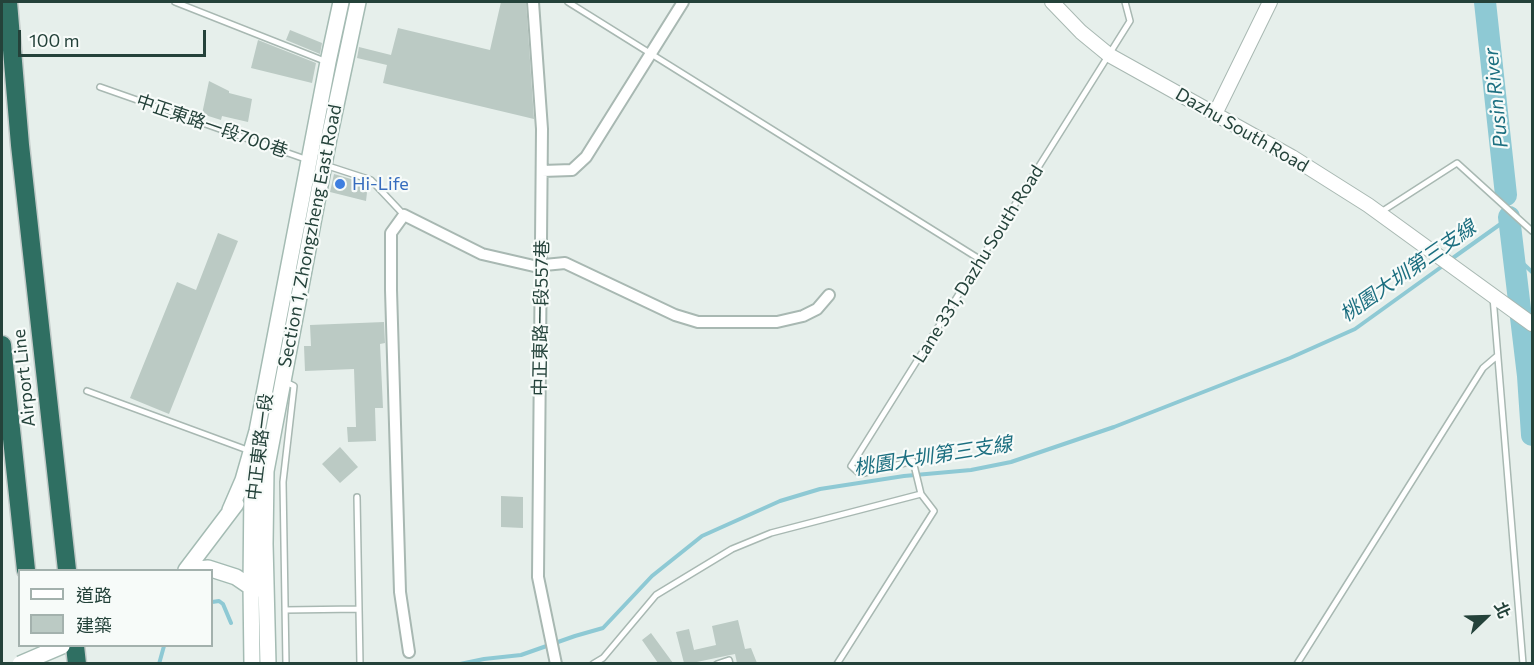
<!DOCTYPE html>
<html>
<head>
<meta charset="utf-8">
<style>
	body { margin:0 }
	#map { position:relative; width:1534px; height:665px; overflow:hidden; background:#e6efeb; font-family:Commissioner,"Noto Sans TC",sans-serif }
	canvas { display:block }
	.frame { position:absolute; inset:0; border:3px solid #24423a; pointer-events:none }
	.legend { position:absolute; left:18px; top:569px; width:195px; height:78px; box-sizing:border-box; background:#f7fbf9; border:2px solid #a3b1ad; margin:0; padding:8px 10px; list-style:none; font-size:18px; color:#24423a }
	.legend li { display:flex; align-items:center; gap:12px; height:30px }
	.legend b { width:30px; border:2px solid #a3b1ad }
	.north { position:absolute; left:1456px; top:587px; width:60px; height:60px; -webkit-text-stroke:4px #f7fbf9; paint-order:stroke; rotate:67deg; font-size:16px; font-weight:700; line-height:24px; text-align:center; color:#24423a }
	.north::after { content:''; display:block; margin:auto; width:21px; height:27px; background:#24423a; clip-path:polygon(50% 0,100% 100%,50% 72%,0 100%) }
	.scale { position:absolute; left:18px; top:30px; width:188px; height:27px; box-sizing:border-box; border:3px solid #24423a; border-top:0; padding-left:8px; font-size:18px; line-height:21px; white-space:nowrap; color:#24423a; -webkit-text-stroke:4px #f7fbf9; paint-order:stroke }
</style>
</head>
<body>
<div id="map">
<canvas width="1534" height="665"></canvas>
<div class="frame"></div>
<ul class="legend">
<li><b style="height:8px;background:#fff"></b>道路</li>
<li><b style="height:16px;background:#bbcac4"></b>建築</li>
</ul>
<div class="north">北</div>
<div class="scale">100 m</div>
</div>
<script>
const ctx = document.querySelector('canvas').getContext('2d');
ctx.lineJoin = 'round';
function trace(path, color, width, dash) { ctx.strokeStyle = color; ctx.lineWidth = width; ctx.lineCap = dash ? 'butt' : 'round'; ctx.setLineDash(dash || []); ctx.stroke(path); }
function paint(path, color) { ctx.fillStyle = color; ctx.fill(path, 'evenodd'); }
function write(font, color, halo, rows, align = 'center') {
  ctx.font = font + ' Commissioner,"Noto Sans TC",sans-serif'; ctx.lineWidth = 4.5; ctx.setLineDash([]); ctx.textBaseline = 'middle'; ctx.strokeStyle = halo; ctx.fillStyle = color; for (const [text, x, y, turn = 0] of rows) {
    ctx.save(); ctx.translate(x, y); ctx.rotate((+turn || 0) * Math.PI / 180); ctx.textAlign = isNaN(turn) ? turn : align; if (halo) ctx.strokeText(text, 0, 0); ctx.fillText(text, 0, 0); ctx.restore();
  }
}
trace(new Path2D(`
	M1514,255l18,17
	M1450,260l59,-42
	M212,602l7,-1 4,3 8,19
	M159,664l5,-18
	M460,664l24,-5 37,-4 54,-19 28,-8 49,-52 50,-40 78,-35 40,-12 84,-13 67,-6 40,-8 103,-35 176,-69 65,-29 89,-64`), '#8ec9d4', 4);
trace(new Path2D(`
	M1485,2l21,193
	M1509,217l19,159 4,59`), '#8ec9d4', 22);
paint(new Path2D(`
	M501,2h25l8,117 -151,-36 4,-18 -30,-7 2,-11 32,8 7,-27 92,22z
	M290,30l32,13 -2,11 -34,-14z
	M258,40l58,23 -4,20 -61,-15z
	M209,81l20,10v2l23,6 -4,23 -26,-6 -1,4 -19,-6z
	M334,174l34,10 -2,17 -36,-9z
	M218,233l20,8 -69,173 -39,-16 47,-116 19,8z
	M384,322l1,21 -5,1 3,64h-8l1,33 -28,1 -1,-15h9l-2,-58 -49,2 -1,-25h7l-1,-21z
	M340,447l18,20 -18,16 -18,-19z
	M501,496l22,1v31l-22,-1z
	M738,620l7,29 6,-1 6,15h-20l-2,-9 -43,9h-8l-8,-31 13,-3 5,21 22,-5 -4,-19z
	M651,633l22,30h-15l-16,-23z`), '#bbcac4');
const service = new Path2D(`
	M175,2l152,60
	M568,2l413,258
	M100,87l208,73
	M325,165l46,15 33,35
	M1381,212l76,-49 75,68
	M1493,297l30,367
	M284,381l10,5 -11,96 3,182
	M87,391l163,60
	M921,494l-8,-33 -53,13 -9,-8 279,-445 -5,-19
	M357,497l2,112
	M285,610l74,-1 1,55
	M593,664l10,-6 53,-63 76,-46 39,-16 150,-39 13,17 -97,153
	M717,664l12,-4 1,4
	M1297,664l186,-296 14,-12`);
const minor = new Path2D(`
	M533,2l9,127 -4,448 18,87
	M542,171l30,-1 14,-13 97,-155
	M409,652l-9,-60 -9,-302v-57l13,-18 78,39 52,12 31,-3 110,52 23,7h79l26,-6 14,-7 12,-14`);
const tertiary = new Path2D(`
	M1052,2l29,30 28,23 183,102 76,48 164,119
	M1215,114l55,-112`);
const secondary = new Path2D(`
	M230,510l13,-30 14,-49 71,-369 13,-60
	M186,570l50,-66
	M188,570l20,-2 28,9 19,13
	M252,664l-1,-78 1,-99 4,-18
	M268,664l-3,-120 1,-73 63,-333 29,-136`);
const motorway = new Path2D(`
	M8,2l12,143 47,425
	M2,345l24,225
	M75,646l2,18`);
trace(service, '#a8b8b2', 8);
trace(minor, '#a8b8b2', 14);
trace(tertiary, '#a8b8b2', 16);
trace(secondary, '#a4bbb3', 18);
trace(motorway, '#c2cac8', 21);
trace(service, '#fff', 5);
trace(minor, '#fff', 10);
trace(tertiary, '#fff', 14);
trace(secondary, '#fff', 15);
trace(motorway, '#2f6f62', 18);
const secondaryBridge = new Path2D(`
	M20,664l42,-18`);
trace(secondaryBridge, '#a4bbb3', 18, []);
trace(secondaryBridge, '#fff', 15);
for (const [x, y, r, color] of [
	[340,184,6,"#3f7fe0"]
]) { const dot = new Path2D(); dot.arc(x, y, r, 0, 2 * Math.PI); ctx.fillStyle = color; ctx.fill(dot); trace(dot, '#f7fbf9', 2); }
write('18px', '#24423a', '#f7fbf9', [
	["中正東路一段700巷",212,126,19],
	["Dazhu South Road",1242,130,30],
	["Section 1, Zhongzheng East Road",310,236,-79],
	["Lane 331, Dazhu South Road",978,264,-58],
	["中正東路一段557巷",541,318,-89],
	["Airport Line",24,378,-96],
	["中正東路一段",260,447,-83]
]);
write('18px', '#366cbe', '#f7fbf9', [
	["Hi-Life",352,184]
], 'left');
write('italic 20px', '#1c6f80', '#f7fbf9', [
	["Pusin River",1496,98,-96],
	["桃園大圳第三支線",1408,271,-35],
	["桃園大圳第三支線",933,456,-9]
]);
</script>
</body>
</html>
